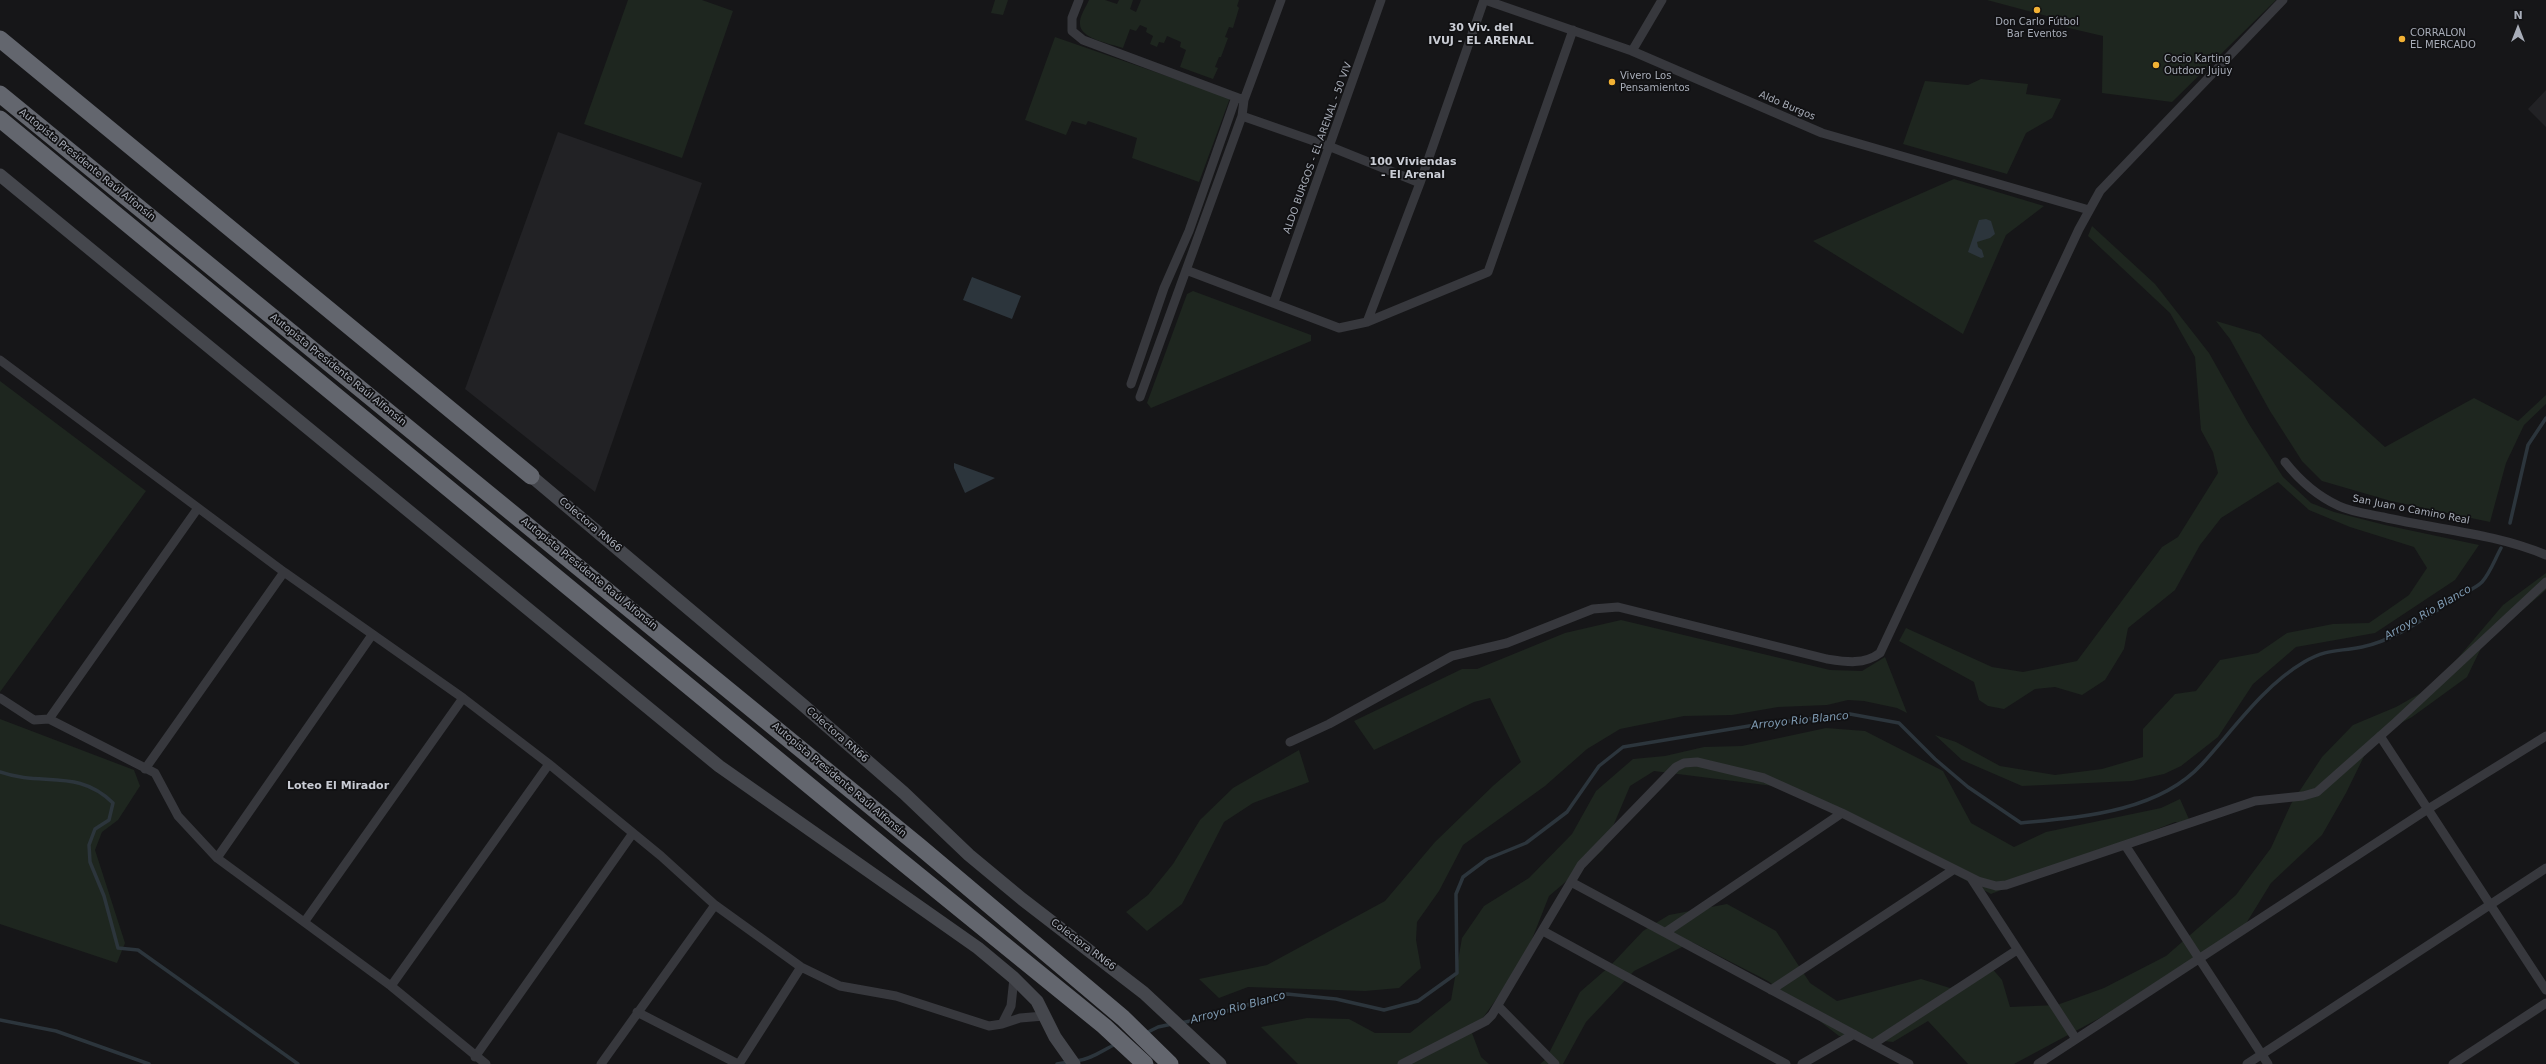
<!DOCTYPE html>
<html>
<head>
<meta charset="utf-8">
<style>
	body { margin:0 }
	#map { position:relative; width:2546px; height:1064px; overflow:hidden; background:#161618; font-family:"DejaVu Sans",sans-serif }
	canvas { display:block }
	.north { position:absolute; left:2498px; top:8px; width:40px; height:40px; -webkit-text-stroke:3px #111113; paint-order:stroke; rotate:0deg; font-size:11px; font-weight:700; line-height:16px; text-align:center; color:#a8adb8 }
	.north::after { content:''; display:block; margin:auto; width:14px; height:18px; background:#a8adb8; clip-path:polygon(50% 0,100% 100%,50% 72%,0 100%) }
</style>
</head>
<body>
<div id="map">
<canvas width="2546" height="1064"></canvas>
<div class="north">N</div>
</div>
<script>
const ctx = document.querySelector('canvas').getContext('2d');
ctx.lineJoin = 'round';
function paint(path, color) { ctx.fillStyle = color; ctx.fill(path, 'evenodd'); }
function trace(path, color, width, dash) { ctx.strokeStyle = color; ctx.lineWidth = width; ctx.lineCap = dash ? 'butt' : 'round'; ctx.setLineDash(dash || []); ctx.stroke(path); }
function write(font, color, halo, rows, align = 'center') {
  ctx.font = font + ' "DejaVu Sans",sans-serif'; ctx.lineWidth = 3.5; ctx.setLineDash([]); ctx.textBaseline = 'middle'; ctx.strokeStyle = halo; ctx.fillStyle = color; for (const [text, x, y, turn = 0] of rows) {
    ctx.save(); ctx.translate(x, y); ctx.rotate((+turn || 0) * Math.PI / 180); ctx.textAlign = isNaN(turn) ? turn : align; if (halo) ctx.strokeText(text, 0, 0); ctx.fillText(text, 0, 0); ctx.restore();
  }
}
paint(new Path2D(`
	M2546,90v37l-18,-18z
	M558,132l144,51 -107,309 -130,-103z`), '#222225');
paint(new Path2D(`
	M628,0h74l31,11 -51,147 -98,-34z
	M995,0h13l-5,15 -12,-2z
	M1089,0h16l12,4 2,-4h14l-3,9 6,3 5,-12h98l-2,6 2,2 -6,20 -4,-1 -4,10 3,1 -7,19h-2l-4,10 3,1 -5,11 -33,-12 6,-17 -6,-3 1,-5 -14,-6 -3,7 -5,-1 -2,5 -7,-3 3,-8 -7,-4 1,-4 -7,-3 -4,6 -6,-2 -7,19c-11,-4 -43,-9 -43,-24 -1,-7 6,-17 9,-24z
	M1987,0h289l-104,102 -70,-9 1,-57 -47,-11 6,-5z
	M1055,37l175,61 -31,84 -67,-24 5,-20 -49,-17 -2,4 -14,-4 -6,14 -41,-15z
	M1981,79l47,5 -2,10 35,5 -9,19 -26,15 -19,41 -104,-30 22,-63 43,4z
	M1954,179l90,27 -38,29 -43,99 -150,-93z
	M2092,226l63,58 54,69 40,71 34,53 28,26 23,9 51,13 94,20 -24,35 -80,53 -79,14 -43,37 -35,53 -37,29 -17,8 -32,7 -110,5 -60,-26 -27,-25 21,7 44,24 55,9 47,-6 41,-12v-28l32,-35 21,-3 24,-31 38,-7 29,-20 46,-9 36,-1 40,-28 18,-27 -13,-21 -64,-20 -41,-17 -31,-28 -57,36 -21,27 -25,45 -47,38 -4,21 -19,31 -23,15 -27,-8 -20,2 -31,20 -16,-3 -9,-6 -5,-18 -75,-41 7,-13 86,39 31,5 54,-11 85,-114 16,-10 40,-64 -5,-21 -12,-22 -6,-73 -25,-44 -82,-77z
	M1193,291l118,44v6l-160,67 -4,-5 40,-109z
	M2216,321l44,13 125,113 89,-49 44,23 28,-26v9l-22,21 -18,38 -16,59 -99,-21 -69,-20 -20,-20 -32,-50 -40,-72z
	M0,381l146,110 -146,201z
	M2546,573v17l-63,54 -16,33 -55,40 -39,21 -27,55 -24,42 -51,48 -29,47 -90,60 -138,74h-46l-40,-43 -35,21 -54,-6 -71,-55 -76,-39 -58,29 -48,51 -23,42h-23l6,-5 34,-67 30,-26 33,-35 26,-16 58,-11 49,27 34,52 27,18 84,-22 29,9 40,-22 12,14 8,27 47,-2 47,-17 62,-32 70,-61 35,-47 20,-44 31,-47 31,-32 43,-18 39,-22 68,-80z
	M1621,620l209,50 32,1 23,-14 22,56 -10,-5 -33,-7 -16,-1 -21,5 -49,2 -46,8 -48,1 -64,13 -33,20 -42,37 -82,59 -24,46 -22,31 -1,18 5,28 -22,20 -34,3 -117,-4 -29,11 -20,-19 68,-14 118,-64 50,-59 59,-57 27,-23 -31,-64 -16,4 -100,48 -20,-29 108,-52h15l88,-36z
	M0,719l134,51 6,16 -22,34 -16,12 -7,18 30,93 -8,20 -117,-39z
	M1826,728l39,3 78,40 28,52 43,24 32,-15 115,-24 19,-9 12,27 -17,-4 -184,72 -194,-105 -143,-18 -24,15 -27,64 -54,46 -26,66 -51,71 9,24 8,7h-191l-37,-37 46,-9 42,1 26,14h35l41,-33 11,-62 22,-32 45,-28 43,-44 24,-43 37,-32 32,-3 39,-9 38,-1z
	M1299,750l10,32 -56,21 -29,19 -42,82 -35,27 -21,-19 22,-17 25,-31 27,-44 33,-32z`), '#1e261f');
paint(new Path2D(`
	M1986,219l5,2 4,13 -5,4 -13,4 1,5 4,3 2,7 -3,1 -13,-6 11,-32z
	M972,277l49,19 -9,23 -49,-19z
	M954,463l41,15 -30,15 -11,-25z`), '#2c353c');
trace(new Path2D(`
	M2510,523l18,-78 18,-27
	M0,772c42,15 78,-4 113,31l-4,17 -14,9 -6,16 1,17 14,34 14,52 20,2 160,114
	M0,1020l56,11 93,33
	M1180,1023l31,-6 21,-8 55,-15 49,5 48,11 34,-9 39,-28 -1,-79 7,-17 24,-18 39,-16 41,-31 32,-46 24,-19 126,-21 101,-12 49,9 36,36 33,28 53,36c61,-6 137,-11 181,-59 31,-34 61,-78 102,-102 24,-14 34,-10 58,-15 34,-7 65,-31 94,-49 7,-5 19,-9 26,-16 8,-9 13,-23 19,-34
	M1146,1033l12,-6 14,-3
	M1076,1061c14,-1 27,-11 40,-17
	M1057,1064l11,-2`), '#2c353c', 3.5);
trace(new Path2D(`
	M1079,0l-7,18v13l11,9 158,59
	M1485,0l147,51 190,82 267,77
	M1632,51l30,-51
	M1242,116l89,31 89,36
	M1186,270l153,58 28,-6 121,-50 85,-242
	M1274,302l107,-302
	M1367,322l53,-139 64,-183
	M0,360l284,212 179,126 86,66 112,92 54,49 86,62 39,19 56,10 93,30 13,-2 9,-18 3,-28
	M1131,384l33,-96 25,-57 47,-134
	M1140,397l102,-281 2,-16 37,-100
	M2285,462c15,19 32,34 54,44 13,6 30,8 44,11 55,13 111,16 163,38
	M0,698l34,22 15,-1 106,54 23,43 39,42 174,128 95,78
	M49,719l149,-211
	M2380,736l166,254
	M1290,742l39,-18 123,-68 55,-13 86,-34 25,-2 209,52c19,3 37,6 53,-6l199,-424 21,-38 183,-191
	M145,769l139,-197
	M2125,845l143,219
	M217,858l155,-223
	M1971,878l105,161
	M1571,882l338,182
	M305,921l158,-223
	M1543,931l243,133
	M1666,932l176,-119
	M391,986l158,-222
	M1771,990l182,-120
	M1498,1006l57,58
	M637,1012l101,52
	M1002,1024l18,-6 24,-2
	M1873,1044l144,-94
	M475,1057l158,-224
	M601,1064l114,-159
	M739,1064l62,-97
	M1402,1064l84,-43 6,-6 89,-150 95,-98 8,-4 13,-1 67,16 78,35 136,68 18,5 10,-1 249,-84 48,-5 14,-4 79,-70 150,-140
	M1802,1064l52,-30
	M2038,1064l390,-255 118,-73
	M2247,1064l299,-196
	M2453,1064l93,-61`), '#37383d', 9);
trace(new Path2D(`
	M0,175l719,591 259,182 36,30 23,23 18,36 19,27
	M531,476l272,229 101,88 65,62 53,44 122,94 76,71`), '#45474d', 13);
trace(new Path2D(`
	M0,39l531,437
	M0,94l919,752 204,172 47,46
	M0,119l896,738 208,169 41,38`), '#63666e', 17);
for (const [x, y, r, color] of [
	[2037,10,4,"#f2b134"],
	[2402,39,4,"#f2b134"],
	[2156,65,4,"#f2b134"],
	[1612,82,4,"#f2b134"]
]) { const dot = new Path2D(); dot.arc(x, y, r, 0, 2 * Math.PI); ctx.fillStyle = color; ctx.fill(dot); trace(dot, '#111113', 1.5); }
write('10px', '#a8adb8', '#111113', [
	["Don Carlo Fútbol",2037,22,"center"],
	["Bar Eventos",2037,34,"center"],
	["CORRALON",2410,33],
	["EL MERCADO",2410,45],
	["Cocio Karting",2164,59],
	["Outdoor Jujuy",2164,71],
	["Vivero Los",1620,76],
	["Pensamientos",1620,88]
], 'left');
write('10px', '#a8adb8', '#111113', [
	["Aldo Burgos",1787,106,23],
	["ALDO BURGOS - EL ARENAL - 50 VIV",1318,148,-70],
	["Autopista Presidente Raúl Alfonsín",87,165,39],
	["Autopista Presidente Raúl Alfonsín",338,370,39],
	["San Juan o Camino Real",2411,510,11],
	["Colectora RN66",590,525,40],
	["Autopista Presidente Raúl Alfonsín",589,574,39],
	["Colectora RN66",837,735,41],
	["Autopista Presidente Raúl Alfonsín",839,780,40],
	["Colectora RN66",1083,945,37]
]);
write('bold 11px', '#c9ccd4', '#111113', [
	["30 Viv. del",1481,28],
	["IVUJ - EL ARENAL",1481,41],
	["100 Viviendas",1413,162],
	["- El Arenal",1413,175],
	["Loteo El Mirador",338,786]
]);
write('italic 11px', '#7f9bb3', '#111113', [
	["Arroyo Rio Blanco",2428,613,-30],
	["Arroyo Rio Blanco",1800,721,-6],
	["Arroyo Rio Blanco",1238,1008,-15]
]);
</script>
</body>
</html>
